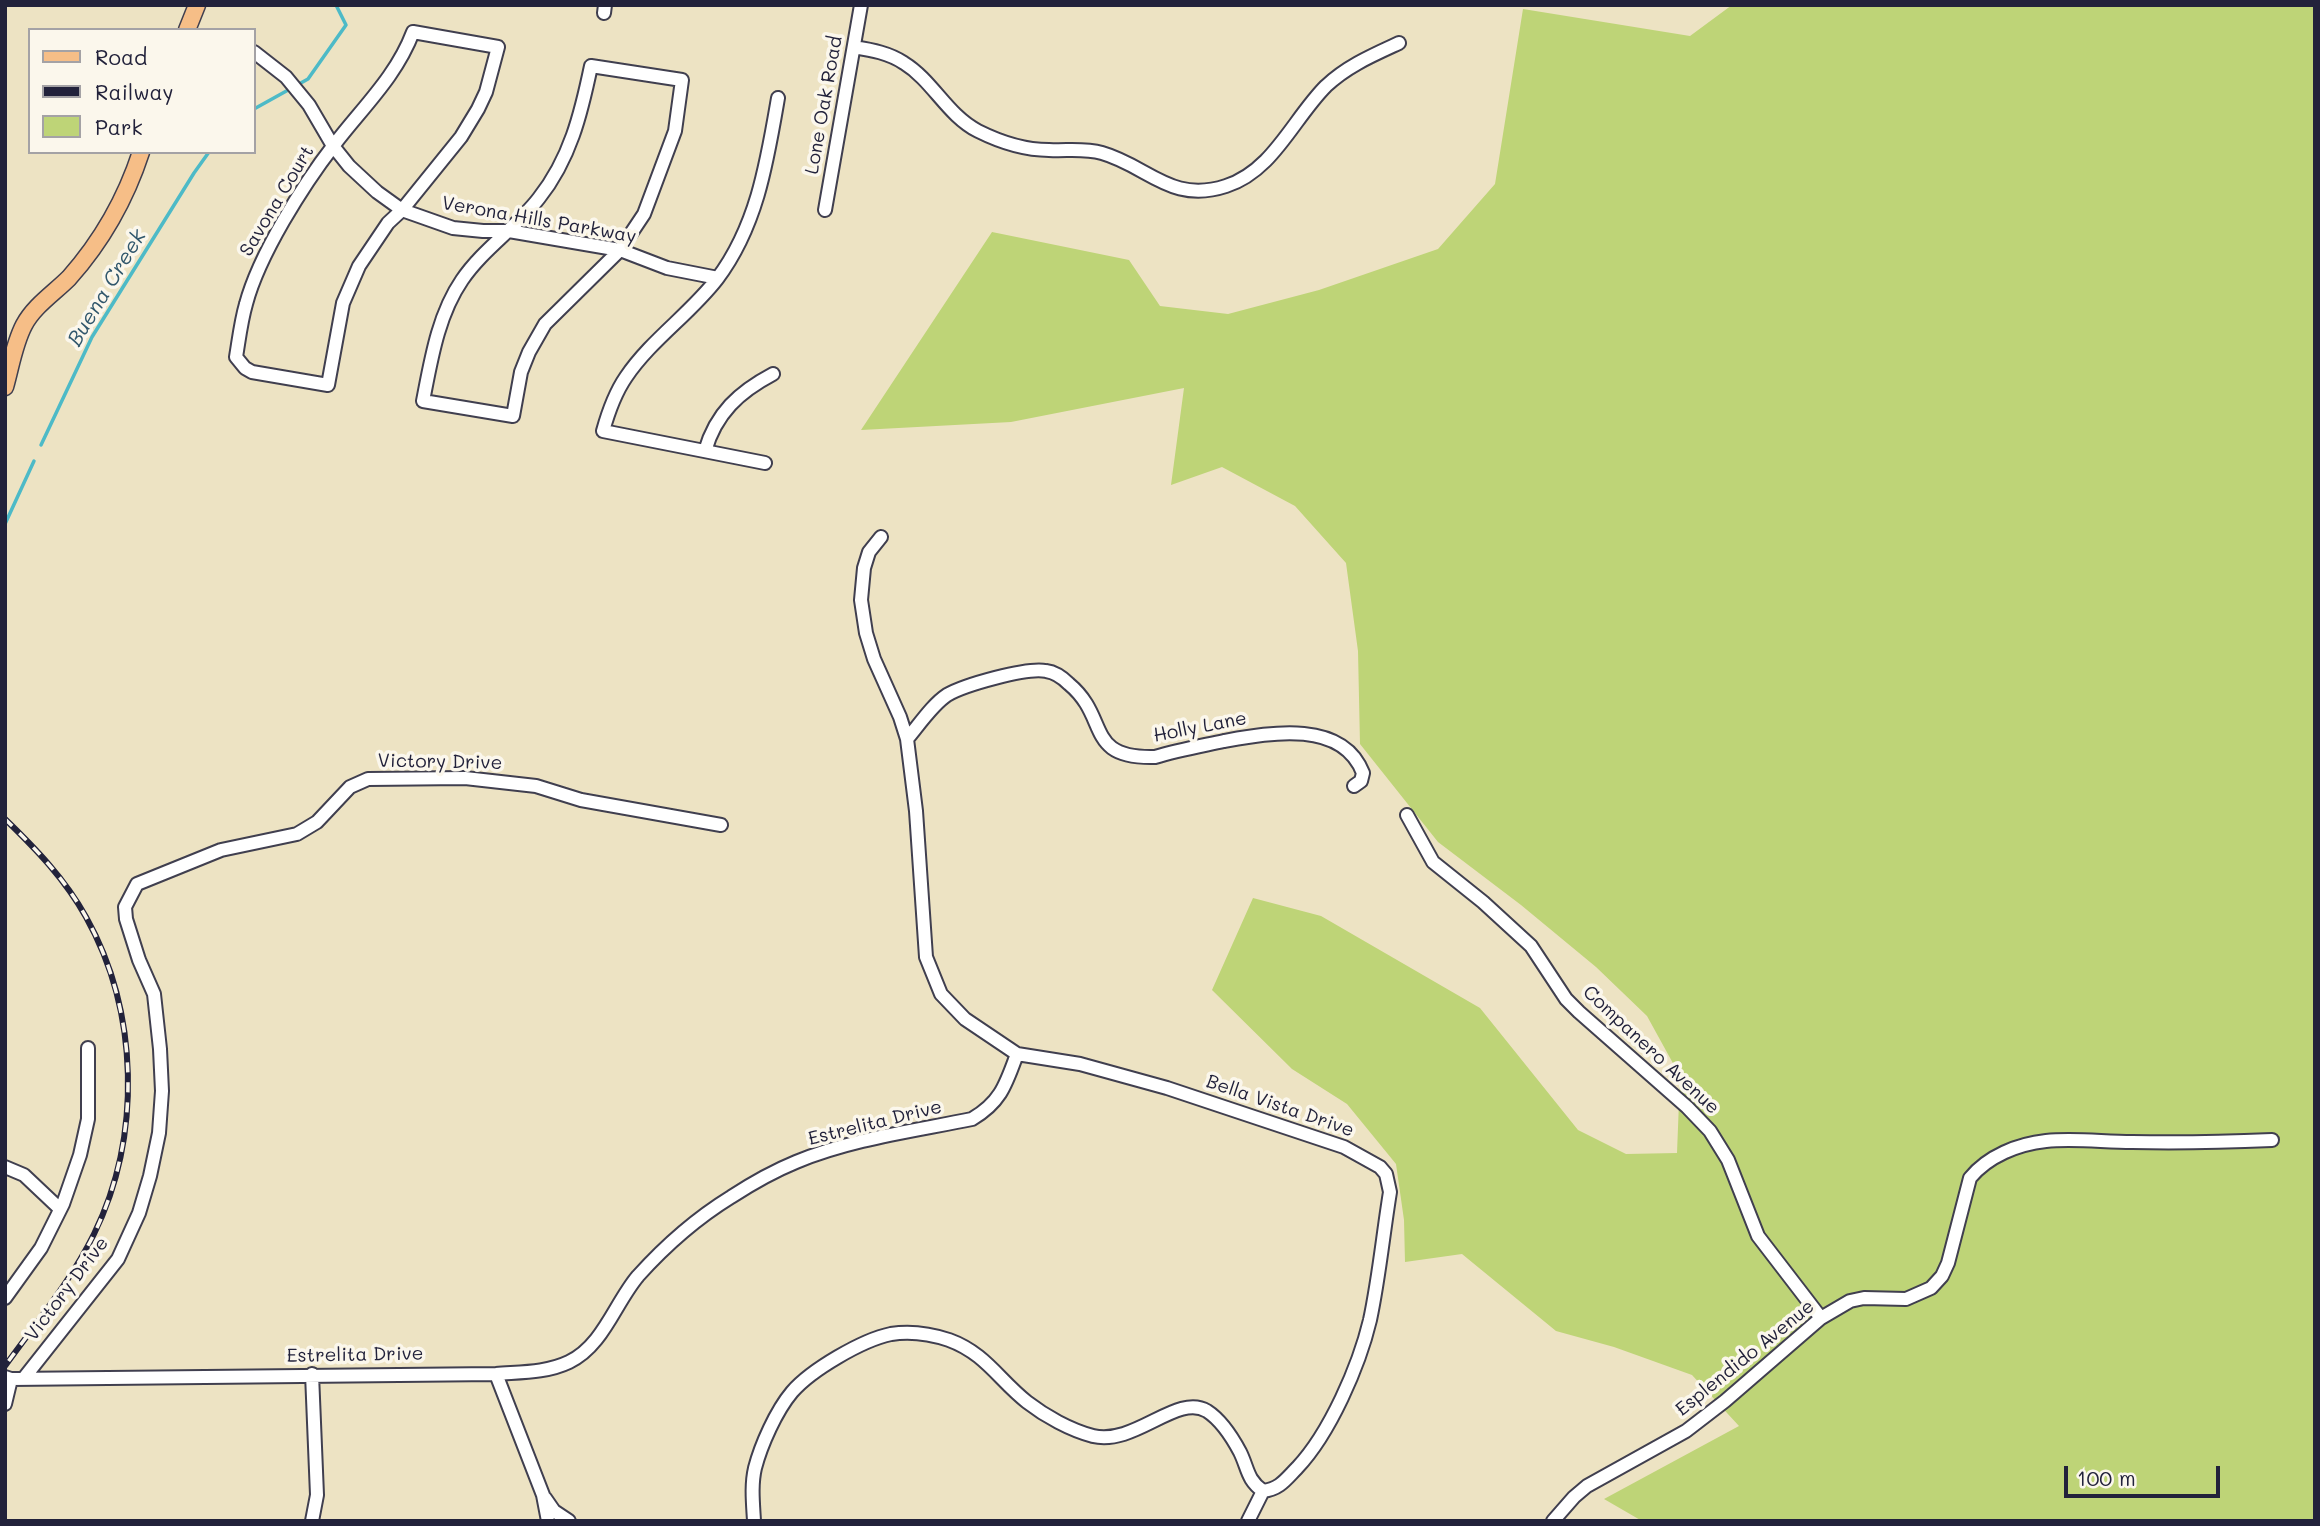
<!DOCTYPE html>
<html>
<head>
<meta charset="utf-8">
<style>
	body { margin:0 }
	#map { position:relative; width:2320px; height:1526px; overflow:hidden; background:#ede3c3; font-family:Mali,sans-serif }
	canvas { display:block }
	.frame { position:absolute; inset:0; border:7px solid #22223b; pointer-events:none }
	.legend { position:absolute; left:28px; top:28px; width:228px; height:126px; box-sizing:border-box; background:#fbf7ec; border:2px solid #a4a2a5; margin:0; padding:9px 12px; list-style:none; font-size:21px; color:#22223b }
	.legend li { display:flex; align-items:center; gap:14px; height:35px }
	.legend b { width:35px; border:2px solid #a4a2a5 }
	.scale { position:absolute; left:2064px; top:1466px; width:156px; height:32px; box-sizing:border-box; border:4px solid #22223b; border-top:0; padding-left:9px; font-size:21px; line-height:24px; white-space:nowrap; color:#22223b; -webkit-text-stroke:5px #fbf7ec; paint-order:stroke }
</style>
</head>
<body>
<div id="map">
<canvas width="2320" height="1526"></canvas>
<div class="frame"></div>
<ul class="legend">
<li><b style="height:9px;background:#f6be87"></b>Road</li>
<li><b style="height:9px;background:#22223b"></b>Railway</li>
<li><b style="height:19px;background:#bed477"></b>Park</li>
</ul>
<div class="scale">100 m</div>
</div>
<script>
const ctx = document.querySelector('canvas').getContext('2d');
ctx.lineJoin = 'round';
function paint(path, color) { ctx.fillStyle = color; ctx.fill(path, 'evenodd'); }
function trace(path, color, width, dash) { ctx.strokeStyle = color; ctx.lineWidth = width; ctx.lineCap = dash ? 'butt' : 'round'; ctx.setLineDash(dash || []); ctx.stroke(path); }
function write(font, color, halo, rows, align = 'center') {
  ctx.font = font + ' Mali,sans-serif'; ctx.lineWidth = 7; ctx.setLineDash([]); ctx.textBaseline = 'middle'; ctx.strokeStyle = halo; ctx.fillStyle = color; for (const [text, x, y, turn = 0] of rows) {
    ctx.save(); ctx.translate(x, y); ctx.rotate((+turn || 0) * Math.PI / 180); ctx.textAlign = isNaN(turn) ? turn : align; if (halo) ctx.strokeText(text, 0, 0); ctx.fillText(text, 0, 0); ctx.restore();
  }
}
paint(new Path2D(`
	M1732,5h583v1516h-673l-38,-22 135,-73 -47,-51 -78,-28 -58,-16 -94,-77 -57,8 -1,-42 -8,-56 -49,-60 -55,-35 -80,-79 41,-92 68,18 159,92 98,122 48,24 51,-1 3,-77 -33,-60 -51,-49 -75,-62 -83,-63 -78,-98 -2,-93 -12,-88 -51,-57 -73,-39 -51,18 13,-97 -173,34 -150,8 131,-198 137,28 31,46 68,8 91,-24 119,-41 57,-65 28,-175 167,27z`), '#bed477');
trace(new Path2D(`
	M254,109l54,-30 38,-54 -10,-20
	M41,445l51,-108 102,-164 15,-21
	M5,524l29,-63`), '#4dbac7', 3.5);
const minor = new Path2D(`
	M604,13l1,-8
	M413,32l85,15 -12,45 -8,17 -17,28 -59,73 -14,13 -29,43 -16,37 -15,82 -76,-13 -7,-4 -9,-11c3,-18 5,-36 10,-53 13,-49 57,-119 88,-159 28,-37 62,-68 79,-113z
	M854,47c18,3 35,6 50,16 29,18 43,52 74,68 22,11 47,19 71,19 18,1 35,-2 53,3 46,13 69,51 124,33 47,-15 67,-67 100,-100 21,-20 47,-31 73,-43
	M254,52l32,25 23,28 24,41 16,20 28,26 25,18 51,18 30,3h26l111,19 47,18 51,10
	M591,66l91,14 -7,51 -31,83 -24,36 -75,74 -16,28 -8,20 -8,44 -90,-15c8,-41 15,-86 39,-121 21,-31 54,-52 77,-82 31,-39 42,-84 52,-132z
	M825,210l36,-205
	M705,451c11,-38 34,-59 68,-77
	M765,463l-162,-32c5,-18 12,-38 23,-54 25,-37 64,-63 91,-98 40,-53 50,-117 61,-181
	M907,739c12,-14 25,-34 40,-44 17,-10 80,-28 99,-24 8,1 17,7 23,13 41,34 15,75 86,73 23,-7 46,-11 69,-16 45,-8 118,-22 139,32l-2,8 -7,5
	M1407,815l26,47 50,40 48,44 35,53 13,13 108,95 23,24 18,29 30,76 63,82
	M5,1167l19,8 36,34
	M5,1298l36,-50 22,-44 17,-49 8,-36v-71
	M312,1374l5,121 -5,26
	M496,1374l47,121 5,26
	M5,1377l6,2 485,-5c24,-2 50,-1 73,-12 34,-16 46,-59 69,-86 27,-30 59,-58 93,-79 20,-13 43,-26 65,-35 55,-23 118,-31 176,-43 29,-17 34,-35 45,-65
	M24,1378l94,-119 21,-46 11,-37 9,-43 3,-42 -2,-42 -6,-55 -15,-34 -13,-41 -1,-12 12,-23 84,-34 76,-16 20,-12 33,-35 18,-8 97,-1 71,8 45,14 140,25
	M5,1404l6,-25
	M545,1498l9,13 15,10
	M754,1521c-1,-18 -3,-36 1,-53 6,-23 21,-57 37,-76 19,-22 70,-52 99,-58 19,-3 40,0 58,6 36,13 50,40 78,62 18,14 43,28 66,34 42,10 84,-43 114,-25 14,9 25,26 33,41 8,16 7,28 23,39 17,-2 23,-12 34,-23 33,-35 62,-102 73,-148 9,-42 13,-85 20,-128l-4,-18 -6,-7 -36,-20 -177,-59 -87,-24 -63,-10 -52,-35 -24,-25 -15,-37 -10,-146 -9,-72 -7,-22 -26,-58 -8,-26 -5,-33 3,-32 5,-16 12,-15
	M1248,1521l15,-30
	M1553,1521l21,-24 13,-11 99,-55 39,-30 96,-83 29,-17 14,-3 42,1 25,-11 11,-12 6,-13 22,-85c18,-22 48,-34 76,-37 27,-3 58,1 86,1 47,1 93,0 140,-2`);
const major = new Path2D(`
	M187,30l10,-25
	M5,387c6,-21 9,-43 19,-62 10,-19 30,-32 45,-47 32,-36 57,-80 72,-126`);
trace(minor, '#403f4f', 16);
trace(major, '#403f4f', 19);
trace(minor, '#fff', 12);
trace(major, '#f6be87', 16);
const rail = new Path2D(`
	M5,819c31,30 60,60 81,98 53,95 56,219 8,317 -23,47 -58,89 -89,132`);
trace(rail, '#22223b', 6);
trace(rail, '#fbf7ec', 3.5, [10]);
write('19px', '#22223b', '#fbf7ec', [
	["Lone Oak Road",824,105,-80],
	["Savona Court",277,201,-59],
	["Verona Hills Parkway",539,220,10],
	["Holly Lane",1200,727,-11],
	["Victory Drive",440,762,1],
	["Companero Avenue",1651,1050,43],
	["Bella Vista Drive",1280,1106,19],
	["Estrelita Drive",875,1123,-14],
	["Victory Drive",67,1289,-53],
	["Estrelita Drive",355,1355,-1],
	["Esplendido Avenue",1745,1358,-39]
]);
write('italic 21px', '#31576c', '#fbf7ec', [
	["Buena Creek",107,288,-59]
]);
</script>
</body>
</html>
